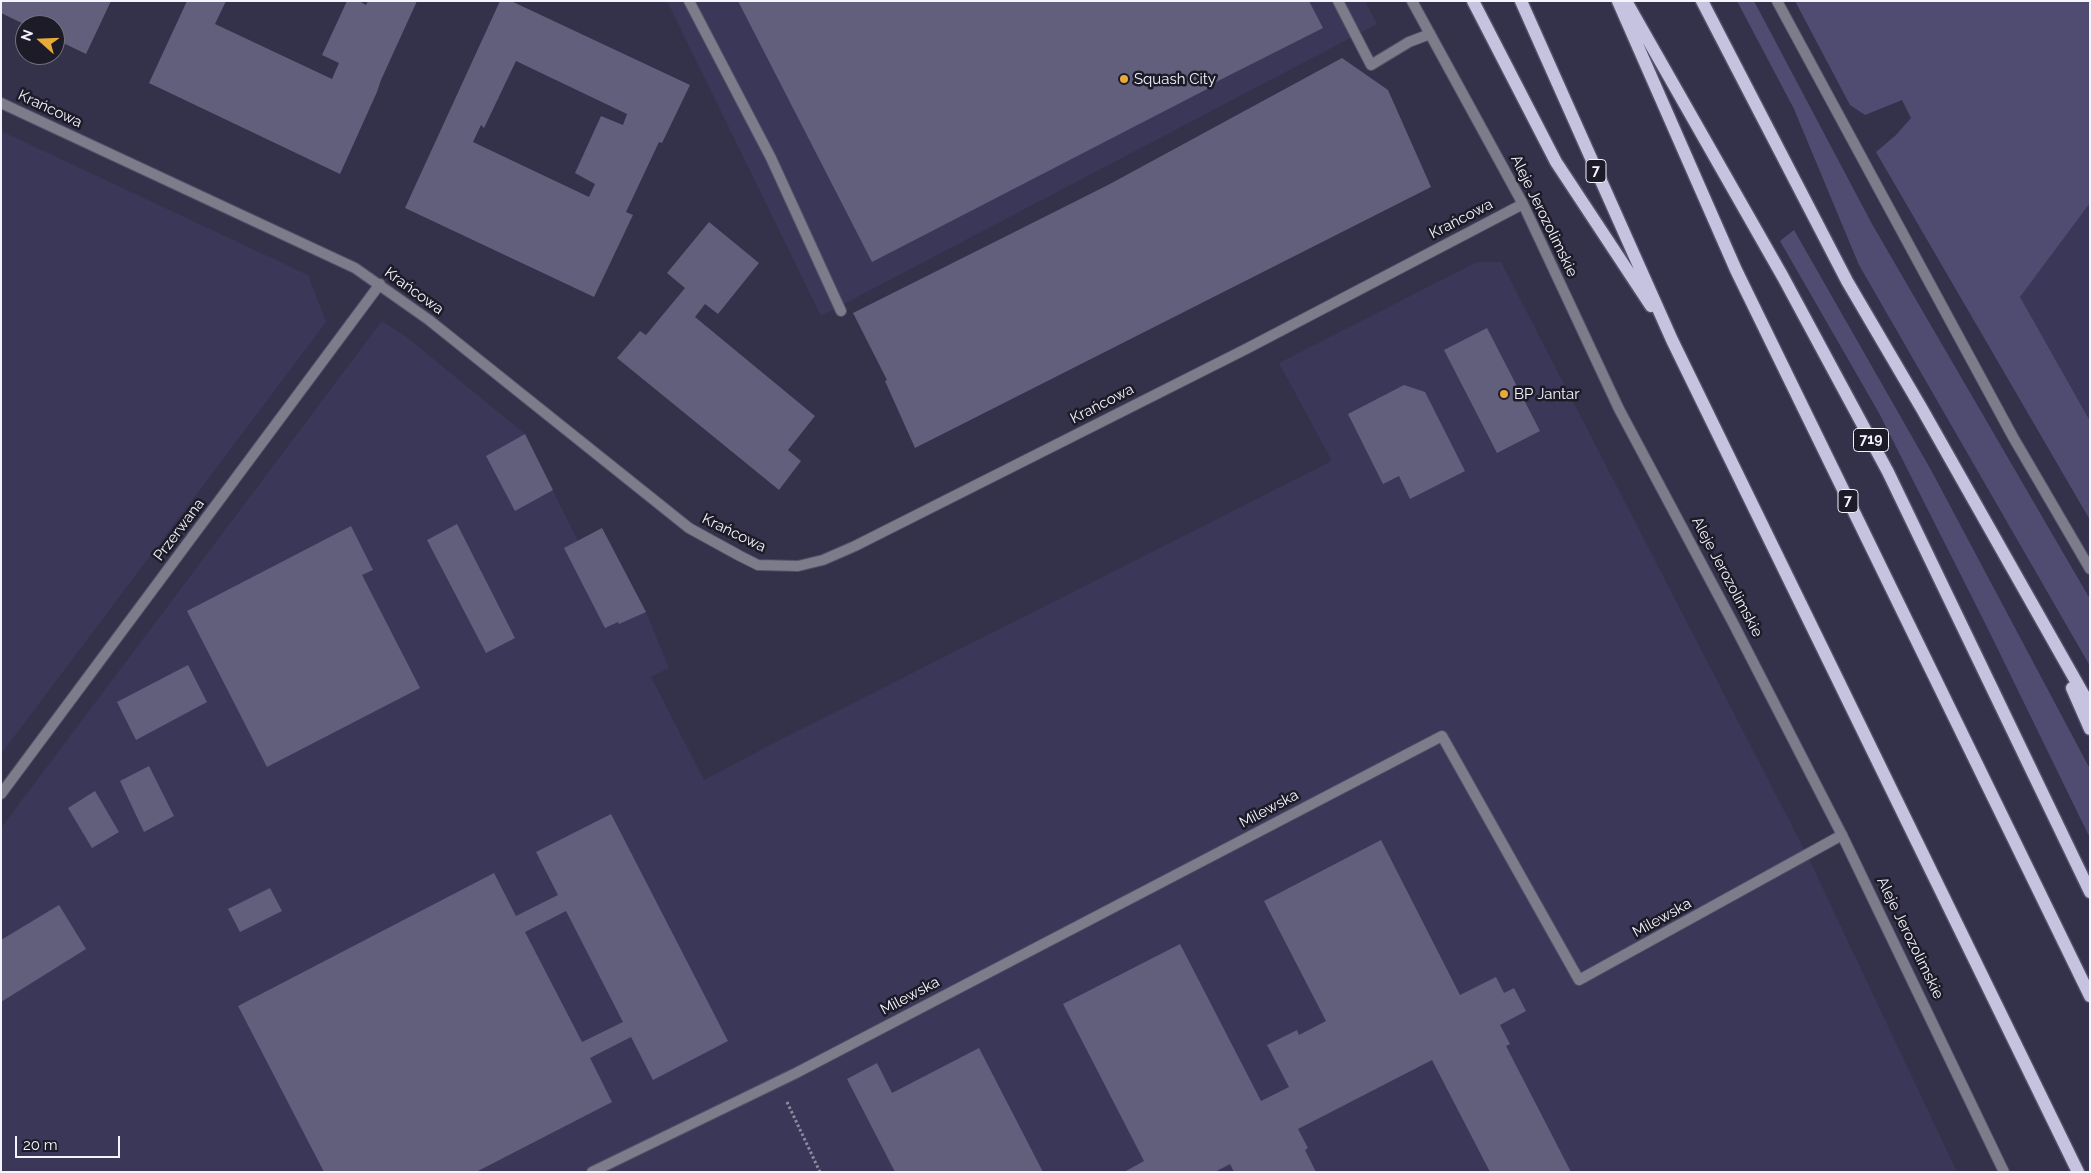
<!DOCTYPE html>
<html>
<head>
<meta charset="utf-8">
<style>
	body { margin:0 }
	#map { position:relative; width:2091px; height:1173px; overflow:hidden; background:#34314b; font-family:Raleway,sans-serif }
	canvas { display:block }
	.frame { position:absolute; inset:0; border:2px solid #f4f4fe; pointer-events:none }
	.north { position:absolute; left:15px; top:15px; width:50px; height:50px; box-sizing:border-box; background:#1c1b27; border:1px solid #72727d; border-radius:50%; rotate:290deg; font-size:14px; font-weight:700; line-height:20px; text-align:center; color:#f4f4fe }
	.north::after { content:''; display:block; margin:auto; width:18px; height:22px; background:#e9ab38; clip-path:polygon(50% 0,100% 100%,50% 72%,0 100%) }
	.scale { position:absolute; left:15px; top:1136px; width:105px; height:22px; box-sizing:border-box; border:2px solid #f4f4fe; border-top:0; padding-left:6px; font-size:15px; line-height:18px; white-space:nowrap; color:#f4f4fe; -webkit-text-stroke:4px #1c1b27; paint-order:stroke }
</style>
</head>
<body>
<div id="map">
<canvas width="2091" height="1173"></canvas>
<div class="frame"></div>
<div class="north">N</div>
<div class="scale">20 m</div>
</div>
<script>
const ctx = document.querySelector('canvas').getContext('2d');
ctx.lineJoin = 'round';
function paint(path, color) { ctx.fillStyle = color; ctx.fill(path, 'evenodd'); }
function trace(path, color, width, dash) { ctx.strokeStyle = color; ctx.lineWidth = width; ctx.lineCap = dash ? 'butt' : 'round'; ctx.setLineDash(dash || []); ctx.stroke(path); }
function write(font, color, halo, rows, align = 'center') {
  ctx.font = font + ' Raleway,sans-serif'; ctx.lineWidth = 5; ctx.setLineDash([]); ctx.textBaseline = 'middle'; ctx.strokeStyle = halo; ctx.fillStyle = color; for (const [text, x, y, turn = 0] of rows) {
    ctx.save(); ctx.translate(x, y); ctx.rotate((+turn || 0) * Math.PI / 180); ctx.textAlign = isNaN(turn) ? turn : align; if (halo) ctx.strokeText(text, 0, 0); ctx.fillText(text, 0, 0); ctx.restore();
  }
}
paint(new Path2D(`
	M667,1h698l12,23 -556,292z
	M1,131l307,144 18,47 -325,432z
	M2090,203v218l-70,-124z
	M1477,262h24l306,593 150,317h-1956v-344l381,-507 27,18 116,95 53,107 24,-13 44,84 23,56 -18,9 53,103 68,-36 560,-283 -53,-98z`), '#3b3758');
paint(new Path2D(`
	M1737,1h17l118,223 218,375v67l-231,-401 -65,-156z
	M1795,1h295v202l-70,94 70,124v99l-214,-368 20,-17 15,-17 -9,-18 -37,15 -15,-10z
	M1794,230l137,240 159,299v69l-103,-211 -108,-214 -99,-172z`), '#504c71');
paint(new Path2D(`
	M1,1h110l-25,53 -31,-15v-14h-29l-25,-12z
	M187,1h39l-11,23 117,55 7,-16 -17,-8 25,-54h12l7,4 2,-4h49l-36,79 -4,12 -37,82 -191,-91z
	M500,1h11l179,84 -28,58 -3,-1 -33,70 7,3 -39,82 -189,-89zM516,61l111,53 -4,11 -22,-9 -26,57 20,11 -6,13 -116,-55 8,-17 3,3z
	M738,1h571l14,27 -111,56 1,2 -341,176z
	M1342,58l46,32 43,97 -516,261 -30,-67 2,-1 -34,-67 255,-128z
	M709,222l50,41 -41,51 -13,-10 -10,13 120,99 -27,34 13,11 -22,29 -162,-132 23,-27 6,4 39,-47 -18,-15z
	M1487,328l53,103 -43,22 -53,-103z
	M1404,385l21,7 40,79 -55,28 -11,-23 -16,8 -35,-70z
	M525,434l28,56 -38,21 -29,-55z
	M457,524l58,114 -29,15 -59,-113z
	M351,526l22,44 -11,5 58,113 -153,79 -80,-156z
	M602,528l44,84 -27,12 -1,-2 -13,6 -41,-80z
	M188,665l19,37 -71,38 -19,-38z
	M149,766l25,50 -30,16 -24,-51z
	M95,791l24,41 -27,16 -24,-40z
	M611,814l117,227 -75,39 -22,-43 -41,21 22,44 -136,70h-152l-86,-166 256,-133 22,43 42,-21 -22,-43zM566,911l57,111 -41,20 -57,-110z
	M1381,840l79,155 36,-18 8,16 10,-5 12,23 -26,14 10,19 -4,2 65,126h-81l-58,-112 -134,69 10,19 -3,2 11,22h-82l-4,-8 -15,8h-91l20,-11 -81,-157 117,-60 81,157 28,-14 -22,-42 30,-15 2,5 27,-14 -62,-120z
	M270,888l12,23 -42,21 -12,-23z
	M59,905l27,44 -85,53v-62z
	M979,1048l64,124h-148l-48,-93 30,-16 15,30z`), '#625f7c');
const lane = new Path2D(`
	M689,1l82,157 70,153
	M1338,1l33,64 38,-23 21,-8
	M592,1172l204,-99 646,-337 137,244 263,-145`);
const street = new Path2D(`
	M1412,1l111,203 96,205 113,212 110,214 162,337
	M1777,1l236,436 77,132
	M1,103l354,165 74,52 260,208 51,28 18,9 40,1 25,-6 32,-14 391,-197 277,-145
	M1,794l379,-510`);
const primary = new Path2D(`
	M1473,1l83,161 95,144
	M1521,1l151,339 406,832
	M1618,1l118,269 354,726
	M1626,1l157,276 105,195 202,420
	M1702,1l145,280 75,128 168,297
	M2072,688l18,41`);
trace(lane, '#535068', 12);
trace(street, '#535068', 12);
trace(primary, '#535068', 15);
trace(new Path2D(`
	M787,1102l33,70`), '#8d8b9e', 3, [2.5, 2.5]);
trace(lane, '#7d7c8a', 10);
trace(street, '#7d7c8a', 10);
trace(primary, '#c5c3e0', 12);
for (const [x, y, r, color] of [
	[1124,79,5,"#e9ab38"],
	[1504,394,5,"#e9ab38"]
]) { const dot = new Path2D(); dot.arc(x, y, r, 0, 2 * Math.PI); ctx.fillStyle = color; ctx.fill(dot); trace(dot, '#1c1b27', 2); }
for (const [x, y, w] of [
	[1596,171,20],
	[1871,440,35],
	[1848,501,20]
]) { const box = new Path2D(); box.roundRect(x - w / 2, y - 11.5, w, 23, 4); ctx.fillStyle = '#1c1b27'; ctx.fill(box); trace(box, '#f4f4fe', 1); }
write('bold 14px', '#f4f4fe', null, [
	["7",1596,171],
	["719",1871,440],
	["7",1848,501]
]);
write('15px', '#f4f4fe', '#1c1b27', [
	["Squash City",1134,79],
	["BP Jantar",1514,394]
], 'left');
write('15px', '#f4f4fe', '#1c1b27', [
	["Krańcowa",50,109,25],
	["Aleje Jerozolimskie",1544,216,64],
	["Krańcowa",1461,219,-27],
	["Krańcowa",414,291,36],
	["Krańcowa",1102,404,-27],
	["Przerwana",179,530,-53],
	["Krańcowa",734,533,26],
	["Aleje Jerozolimskie",1727,577,62],
	["Milewska",1269,809,-28],
	["Milewska",1662,918,-29],
	["Aleje Jerozolimskie",1910,938,64],
	["Milewska",910,996,-28]
]);
</script>
</body>
</html>
